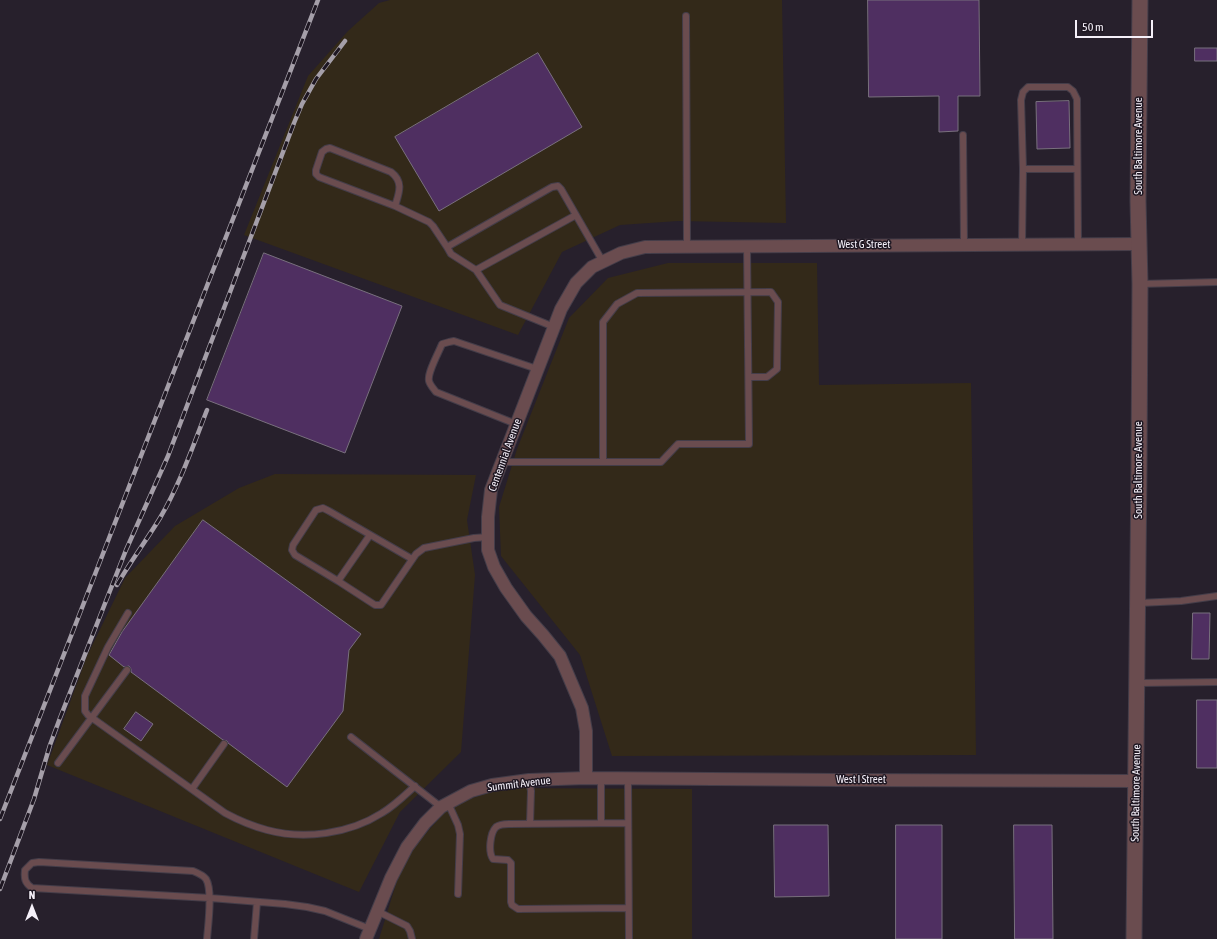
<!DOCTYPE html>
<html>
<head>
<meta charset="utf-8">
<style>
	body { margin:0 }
	#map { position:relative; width:1217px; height:939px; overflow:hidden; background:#27202c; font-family:"Asap Condensed",sans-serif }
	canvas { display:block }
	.north { position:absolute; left:12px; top:887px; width:40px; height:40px; -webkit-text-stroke:3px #1e1722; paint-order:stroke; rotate:0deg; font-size:11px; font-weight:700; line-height:16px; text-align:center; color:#f5f0f9 }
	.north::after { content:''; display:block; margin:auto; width:14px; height:18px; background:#f5f0f9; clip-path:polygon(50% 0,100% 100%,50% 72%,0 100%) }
	.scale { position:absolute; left:1075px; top:20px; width:78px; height:18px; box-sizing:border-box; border:2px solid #f5f0f9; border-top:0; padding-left:5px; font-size:12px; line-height:14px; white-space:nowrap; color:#f5f0f9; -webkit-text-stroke:3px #1e1722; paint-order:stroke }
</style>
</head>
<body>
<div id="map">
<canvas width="1217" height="939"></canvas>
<div class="north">N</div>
<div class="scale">50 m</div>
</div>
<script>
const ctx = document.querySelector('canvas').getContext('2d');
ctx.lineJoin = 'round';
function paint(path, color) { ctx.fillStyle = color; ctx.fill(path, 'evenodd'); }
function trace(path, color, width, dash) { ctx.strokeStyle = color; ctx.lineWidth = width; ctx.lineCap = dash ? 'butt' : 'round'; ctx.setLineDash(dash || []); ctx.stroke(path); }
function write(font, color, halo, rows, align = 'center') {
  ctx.font = font + ' "Asap Condensed",sans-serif'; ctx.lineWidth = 3; ctx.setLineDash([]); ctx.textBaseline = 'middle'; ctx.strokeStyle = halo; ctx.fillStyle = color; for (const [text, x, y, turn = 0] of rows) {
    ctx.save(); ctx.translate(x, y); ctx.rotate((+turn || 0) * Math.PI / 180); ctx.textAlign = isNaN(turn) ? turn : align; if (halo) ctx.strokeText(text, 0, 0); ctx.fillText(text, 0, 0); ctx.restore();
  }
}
paint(new Path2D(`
	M390,0h392l4,223 -108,-2 -58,4 -58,27 -44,83 -274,-100 64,-159 40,-45 31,-28z
	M668,263h149l2,122 152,-2 5,372 -364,1 -32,-101 -79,-99 -2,-49 18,-58 52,-131 39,-40z
	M275,474l201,1 -9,45 8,55 -14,177 -61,60 -41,80 -312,-127 40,-109 38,-78 50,-52 64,-38z
	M505,788l187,1v150h-313l25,-81 48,-54z`), '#332919');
const building = new Path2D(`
	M868,0h111l1,96h-22v35l-19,1v-36l-70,1z
	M1195,48h22v13h-22z
	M538,53l44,74 -143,84 -44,-74z
	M1069,101l1,47 -33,1 -1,-47z
	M264,253l138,53 -57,147 -138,-53z
	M203,520l158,114 -12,16 -6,61 -56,76 -59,-44 -1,-2 -4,-1 -92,-68v-3l-2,-3 -5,1 -15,-12 13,-23z
	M1193,613h17l-1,46h-17z
	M1197,700h20v68h-20z
	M136,712l17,12 -12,17 -17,-12z
	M774,825h54l1,71 -54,1z
	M896,825h46v114h-46z
	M1014,825h38l1,114h-38z`);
paint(building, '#4f2f61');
trace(building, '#79707e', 1);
const service = new Path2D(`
	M686,16l1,230
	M963,135l1,110
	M1023,169h54
	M395,206c4,-13 9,-24 -4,-34l-61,-24 -4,1 -4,3 -6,18v4l3,3 76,29 34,16 4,4 14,21 105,-60 6,-1 3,3 42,73
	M1022,245l1,-76 -2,-69 2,-8 5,-5h40l5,4 4,8 1,146
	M447,247l4,7 25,16 100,-55
	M476,270l24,35 54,22
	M1140,284l77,-2
	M516,424l-80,-32c-3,-4 -6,-7 -7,-11 -2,-8 10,-29 13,-37l7,-2 5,-1 83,28
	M502,462h159l17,-18h71l-2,-198
	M603,462v-140l14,-18 20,-11 134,-1 7,10 -1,67 -10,8h-18
	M370,535l-32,46 37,24h6l35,-51 8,-6 50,-10 14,-1
	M338,581l-43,-26 -3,-5 1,-5 23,-35 7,-2 6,3 83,48
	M1139,603l42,-2 36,-5
	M128,613l-20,34 -23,49v15l3,4 137,98c13,7 27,13 42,17 37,10 82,4 115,-17 12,-7 22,-17 33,-27
	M1138,683l79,-1
	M351,737l90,70
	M58,763l69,-93
	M601,778v45
	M628,778l1,161
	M529,780l2,11 -1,33
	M192,789l32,-45
	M448,803l10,22 2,9 -2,60
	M628,823l-119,1c-4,0 -9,0 -13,3 -6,6 -8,25 -3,32l15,1 3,3v39l1,3 6,4 110,-1
	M377,911l30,15 3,5 2,8
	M207,939c1,-14 6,-49 -1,-60 -3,-4 -8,-6 -13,-8l-154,-9 -7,1 -7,7c-1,9 0,13 7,18l178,10 75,6 22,3 18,4 45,18
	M254,939l3,-37`);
const minor = new Path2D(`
	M586,778v-47l-4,-23 -22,-52 -17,-21 -17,-19 -20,-28 -12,-21 -6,-17v-33l3,-27 70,-181 15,-26 16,-16 29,-14 24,-6 495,-3
	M366,939l25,-61 16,-31 18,-24 16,-16 30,-16 21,-6 37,-5 57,-2 254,2 296,1`);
const tertiary = new Path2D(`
	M1134,939l5,-472 1,-183 -2,-83 2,-201`);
trace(service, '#443d49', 8);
trace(minor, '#443d49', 14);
trace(tertiary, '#443d49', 17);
trace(service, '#6a4c4f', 6);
trace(minor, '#6a4c4f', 12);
trace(tertiary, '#6a4c4f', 15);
const rail = new Path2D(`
	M117,585c13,-23 29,-44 43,-67 20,-34 33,-72 47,-108
	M0,819l318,-819
	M0,889l34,-90 16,-54 10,-27 66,-168 42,-94 126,-333 8,-19 14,-25 29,-38`);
trace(rail, '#a59fa9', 4.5);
trace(rail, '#1e1722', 3, [9]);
write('11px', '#f5f0f9', '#1e1722', [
	["South Baltimore Avenue",1139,146,-90],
	["West G Street",864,245],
	["Centennial Avenue",505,455,-70],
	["South Baltimore Avenue",1139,470,-90],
	["West I Street",861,780],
	["Summit Avenue",519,784,-7],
	["South Baltimore Avenue",1136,793,-89]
]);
</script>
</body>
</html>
